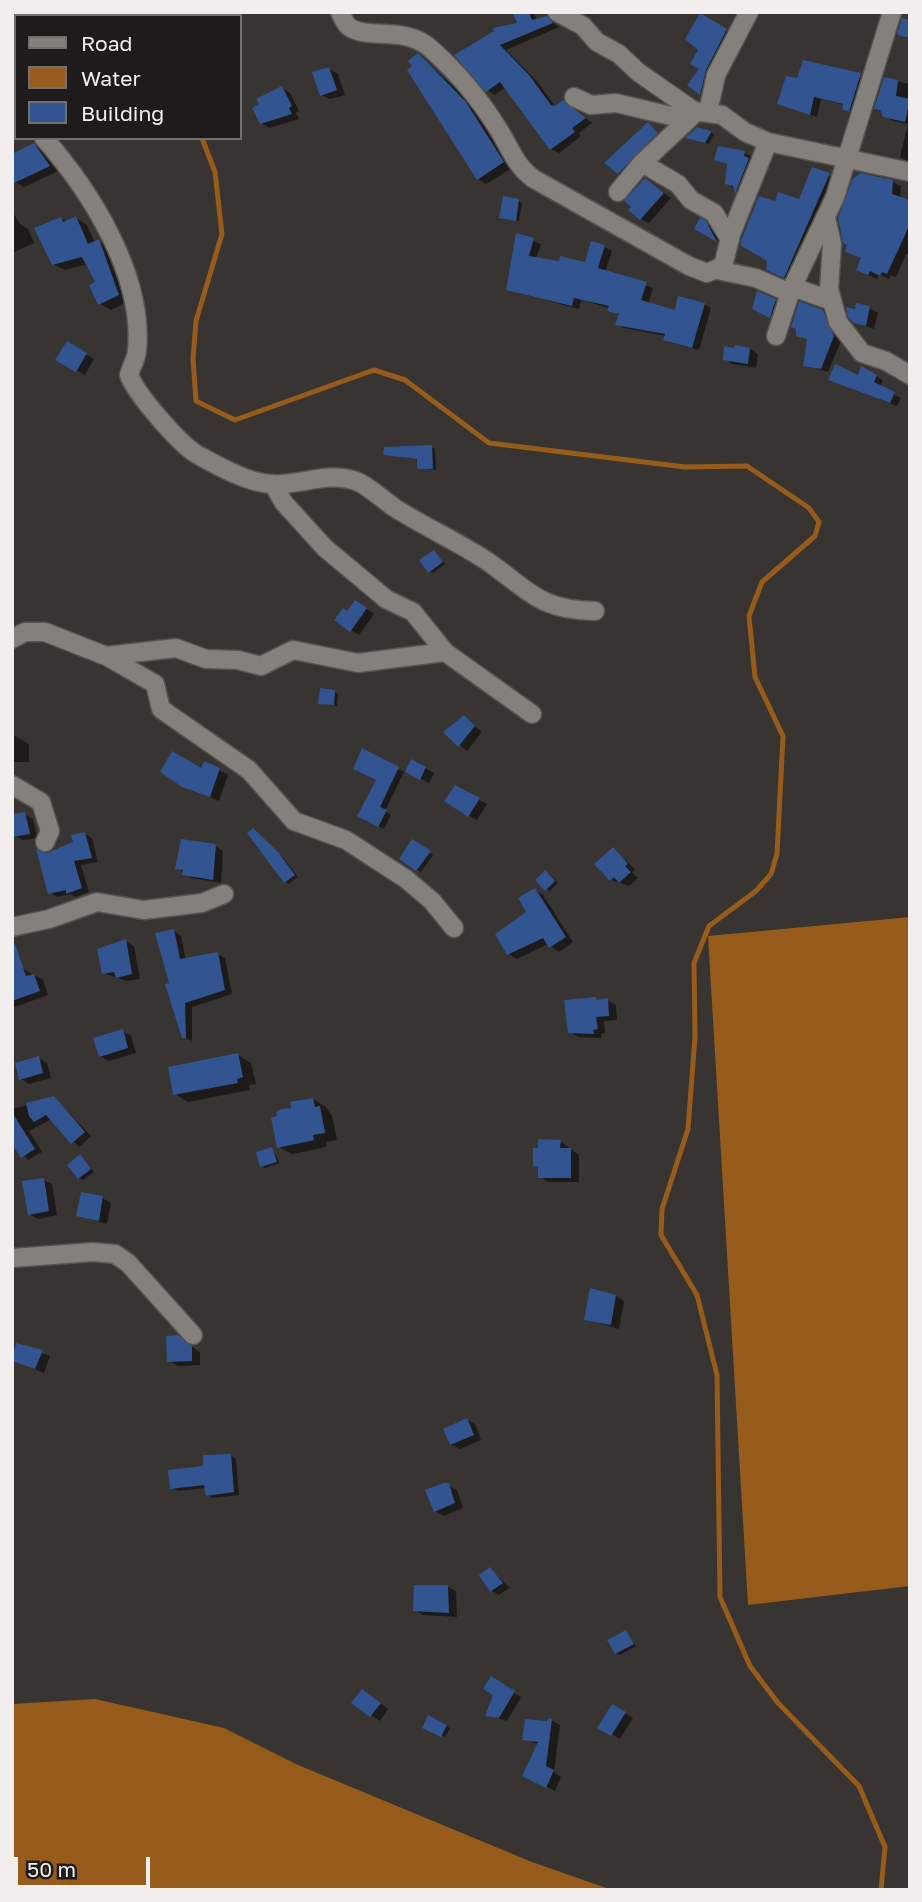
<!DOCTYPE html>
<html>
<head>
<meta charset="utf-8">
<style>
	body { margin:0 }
	#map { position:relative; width:922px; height:1902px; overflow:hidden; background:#373431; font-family:"Golos Text",sans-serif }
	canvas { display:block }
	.frame { position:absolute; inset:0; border:14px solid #f1eeed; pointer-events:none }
	.legend { position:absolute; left:14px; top:14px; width:228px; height:126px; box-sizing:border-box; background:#1d1c1a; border:2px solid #72706e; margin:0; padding:9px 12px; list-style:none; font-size:21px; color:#f1eeed }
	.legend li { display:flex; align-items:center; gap:14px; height:35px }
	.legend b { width:35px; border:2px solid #72706e }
	.scale { position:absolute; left:14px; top:1857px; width:136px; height:32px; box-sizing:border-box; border:4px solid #f1eeed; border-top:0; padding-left:9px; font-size:21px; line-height:24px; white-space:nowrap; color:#f1eeed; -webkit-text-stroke:5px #1d1c1a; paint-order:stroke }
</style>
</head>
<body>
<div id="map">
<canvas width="922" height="1902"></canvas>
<div class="frame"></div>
<ul class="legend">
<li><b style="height:9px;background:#84817d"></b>Road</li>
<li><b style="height:19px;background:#975c1b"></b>Water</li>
<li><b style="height:19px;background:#325491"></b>Building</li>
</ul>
<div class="scale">50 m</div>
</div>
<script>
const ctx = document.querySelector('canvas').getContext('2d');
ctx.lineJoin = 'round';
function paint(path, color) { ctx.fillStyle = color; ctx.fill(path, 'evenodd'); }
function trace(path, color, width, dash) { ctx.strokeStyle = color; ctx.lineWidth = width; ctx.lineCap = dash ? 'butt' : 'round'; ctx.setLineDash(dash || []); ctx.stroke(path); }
paint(new Path2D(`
	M910,917v669l-162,19 -40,-669z
	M95,1699l129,29 74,37 234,97 80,28h-600v-186z`), '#975c1b');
paint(new Path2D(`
	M514,12h19l4,8 9,-2 13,9 -53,23 31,31 19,27 15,-1 21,16 -13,10 2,3 -22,17 -8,-4 -45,-62 -11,8 -8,-5 -30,-34 62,-32z
	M701,16l31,18 -27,62 -16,-11 12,-16z
	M418,55l40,35 31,39 23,39 -26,16 -8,-5z
	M805,62l62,17 -10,35 -13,-5v-4l-23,-6 -4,18 -38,-14 20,-23z
	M329,69l9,5 7,21 -15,4 -9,-4z
	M885,79l25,5v78l-10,-5 8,-33 -15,-3 -17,-13z
	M282,88l8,5 9,18 -3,2 3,6 -29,9 -9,-5z
	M648,124l16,14 -38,39 -7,-4z
	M711,132l3,2 -5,10 -18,-5z
	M34,145l9,5 15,21 -34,16 -9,-5z
	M744,153l9,4 -9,40 -17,-14 2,-18 -13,-6z
	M813,169l25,11 -45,101 -17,-7v-71l24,-2z
	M892,182l9,4 -1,12 10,3v54l-4,-1 -10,23 -6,-2 -1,4 -10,-5 -2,5 -11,-5 -3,-15 -8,-4z
	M653,185l18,13 -22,25 -8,-4 -7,-12z
	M518,201l4,2 -3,18 -18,-4z
	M12,211l8,13 8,5 6,14 -22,10z
	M61,218l6,4 9,-4 11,7 8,18 4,-2 11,7 19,53 -18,9 -11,-6 -3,-21 -9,-19 -23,6 -12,-6z
	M701,221l13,7 8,15 -26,-15z
	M517,235l24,9 -5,15 50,5 19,-17 7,4 -7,21 48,16 -5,16 28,8 28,-8 7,4 -12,42 -27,-7 -7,-4 1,-3 -42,-8 -7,-4 3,-9 -11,-5 1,-2 -29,-8 -2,9 -71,-19z
	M775,301l9,5 -5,15 -16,-8z
	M869,308l9,5 -4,16 -19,-7 1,-11z
	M822,311l8,5 11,25 -13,31 -23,-7 10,-22 -18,-8z
	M68,343l26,16 -9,16 -27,-16z
	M750,349l8,5 -2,14 -23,-4 -9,-5z
	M862,368l21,12 -3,7 21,11 -4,8 -60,-23 22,-6z
	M431,447l4,2 1,21 -17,-2v-8l-34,-6z
	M434,552l11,12 -12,9 -4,-2z
	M364,607l10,7 -15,21 -8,-5 -3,-17z
	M335,692l3,2 -1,12 -17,-3z
	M464,717l18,15 -15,19 -22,-19z
	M12,734l17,10v18h-17z
	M363,751l41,21 -19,39 6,4 -7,14 -25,-13 18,-37z
	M425,768l9,5 -5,10 -14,-7z
	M202,770h17l9,5 -9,26 -36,-16z
	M456,788l31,16 -10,16 -9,-5z
	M24,814l9,5 4,19 -14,2 -10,-5z
	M256,833l27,24 15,20 -9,7 -3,-2z
	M85,834l7,4 6,24 -17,3 8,27 -13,5 -5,-3 -14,3 -8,-5 -4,-37 30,-12z
	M413,841l20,14 -12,17 -20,-13z
	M215,846l8,5 -2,32 -29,-5 -15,-10z
	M613,849l22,20 -3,3 6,6 -9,8 -18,-6 -14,-16z
	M549,874l9,9 -8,8 -4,-2z
	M535,890l8,5 30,47 -14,10 -11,-8 -31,15 -9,-5 20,-42z
	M174,931l7,5 5,24 31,-6 8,4 7,36 -40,13v34l-8,-4 -13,-53z
	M125,941l9,5 6,33 -14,2 -22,-8 7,-29z
	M22,968l21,12 5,15 -36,13v-35z
	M607,1000l9,5 1,15 -13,1 1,12 -4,1 1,4 -24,-1 -8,-5z
	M122,1031l9,5 5,17 -27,8 -9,-5z
	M238,1055l13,8 5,21 -7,1 1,5 -62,12 -13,-8z
	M39,1058l8,5 4,15 -22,6 -8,-5z
	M54,1098l37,38 -12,11 -27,-28 -23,12 13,21 -14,8 -12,-14 -4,1v-38z
	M313,1099l13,8 6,9 5,24 -11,2 1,5 -35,7 -13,-7z
	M560,1141l19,14v27h-31l-8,-5v-9l-5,-3z
	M272,1149l8,14 -15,5 -3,-2z
	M80,1156l14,16 -11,8 -4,-2z
	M43,1180l9,4 5,31 -19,4 -9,-5z
	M102,1198l9,5 -4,21 -29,-9z
	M616,1296l8,5 -5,28 -33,-10z
	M187,1342l13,11v12l-22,1 -9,-5z
	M17,1345l33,11 -6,17 -32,-14z
	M467,1420l8,4 6,16 -21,9 -9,-5z
	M230,1455l6,4 3,36 -26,3 -6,-3 -1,-7 -28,3 -6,-3z
	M448,1485l9,5 6,18 -19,8 -9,-5z
	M490,1569l20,19 -11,7 -8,-5z
	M448,1587l8,4 1,26 -34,-2 -8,-5z
	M626,1632l10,14 -16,9 -4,-2z
	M492,1679l29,18 -14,24 -19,-6 7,-21z
	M371,1696l17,13 -8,12 -27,-18z
	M613,1706l20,12 -13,21 -20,-12z
	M429,1717l21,11 -5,9 -21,-10z
	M552,1721l8,4 -6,47 7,5 -6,14 -23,-11 6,-36 -14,-5z`), '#0007');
trace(new Path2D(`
	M142,12l2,4
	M202,138l13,34 7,62 -26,87 -3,38 3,42 39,19 139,-50 31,10 84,63 196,24 62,-1 62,42 10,14 -4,14 -53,46 -13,34 6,61 28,59 -6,118 -6,20 -15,17 -47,35 -15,37 1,74 -7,92 -26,80 -1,26 36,60 20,80 3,222 30,69 28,37 81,83 26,61 -4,43`), '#975c1b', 5);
paint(new Path2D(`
	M512,12h17l3,8 15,-4 6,7 -53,22 29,30 22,30 4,1 8,-6 23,18 -14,10 3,4 -25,18 -50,-68 -14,10 -32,-37 40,-24 -1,-3 24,-5z
	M700,13l27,16 -21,41 -6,25 -13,-10 12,-16 -9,-5 8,-14 -13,-11z
	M902,18l8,2v18l-13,-3z
	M418,53l48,49 38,60 -27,18 -70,-110 5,-4 -4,-5z
	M803,60l58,13 -12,39 -7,-3 1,-5 -29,-7 -4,18 -33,-11 9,-28 11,2z
	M329,67l8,23 -17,6 -8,-24z
	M884,77l14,3 -2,16 14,3 -5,23 -22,-5 -3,-7 -6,-1z
	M282,86l10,20 -3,2 3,6 -32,10 -8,-16 7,-4 -3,-5z
	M648,122l10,11 -40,41 -14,-11z
	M697,127l15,4 -7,12 -20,-5z
	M34,143l16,23 -38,18v-30z
	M718,146l27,5 -1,5 5,2 -14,36 -2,-8 -8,-2 2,-20 -13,-4z
	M812,167l18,6 -46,105 -18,-8 1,-9 -27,-16 2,-7 17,-42 16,5 3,-9 21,7z
	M860,173l33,7 -1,14 18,6v24l-23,50 -5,-2 -2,4 -10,-5 -2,4 -12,-5 5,-12 -16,-6 2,-7 -4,-2 -5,-25 14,-38z
	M645,178l19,15 -24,27 -12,-10 3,-3 -7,-6z
	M503,196l16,3 -3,22 -17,-3z
	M76,216l12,28 11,-5 20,56 -21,10 -9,-20 6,-3 -13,-25 -30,8 -18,-37 27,-11 2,5z
	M700,218l6,3 11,21 -23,-13z
	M516,233l18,5 -5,18 30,5 1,-5 25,6 6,-21 14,4 -7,23 49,14 -6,18 34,10 3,-14 27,7 -13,45 -29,-8 2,-6 -50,-9 4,-11 -12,-3 2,-5 -35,-8 -2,8 -66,-16z
	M757,291l19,8 -6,19 -18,-9z
	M799,301l24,9 11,26 -13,33 -18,-3 4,-27 -11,-3v-7l-5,-2z
	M856,303l14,3 -4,20 -12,-3 -6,-6 -2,-10 9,2z
	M67,341l20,12 -11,19 -21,-12z
	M735,345l15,3 -2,16 -25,-4 1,-14 10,2z
	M835,364l23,11 3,-9 16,9 -3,7 21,10 -5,11 -62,-23z
	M432,445l1,24h-16v-10l-34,-4 1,-8z
	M434,550l9,12 -15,11 -9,-13z
	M355,600l12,8 -17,24 -16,-12 9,-12 4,3z
	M320,688l15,2 -1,15 -16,-1z
	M464,715l11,11 -17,21 -15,-15z
	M362,748l37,19 -19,40 7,3 -9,17 -21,-11 19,-36 -23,-11z
	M172,751l29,17 3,-7 16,7 -10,29 -28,-10 -22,-15z
	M411,759l15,8 -6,13 -15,-8z
	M455,785l25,13 -12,19 -24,-16z
	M25,812l5,22 -18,3v-23z
	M253,828l26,25 16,22 -11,8 -37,-50z
	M85,832l7,26 -18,3 8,27 -16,6v-4l-18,4 -12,-45 11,4 26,-11 -2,-7z
	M181,839l35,5 -3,36 -31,-5 1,-5 -8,-1z
	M412,839l19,12 -15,20 -17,-12z
	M613,847l15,17 -3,2 6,6 -12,11 -5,-6 -4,4 -16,-17z
	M545,870l10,11 -10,10 -10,-11z
	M535,888l31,49 -17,11 -6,-10 -36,17 -12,-21 31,-22 -8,-14z
	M174,929l6,30 38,-7 7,38 -40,13 1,35h-4l-17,-54 4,-1 -14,-50z
	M126,939l6,35 -16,4 -2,-6 -12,2 -5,-25z
	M15,944l11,32 8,-2 6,17 -28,10v-56z
	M596,997v3l12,-2 1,18 -13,1 2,12 -5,1 1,4 -26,-1 -4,-33z
	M123,1029l5,19 -29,9 -6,-19z
	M238,1053l5,24 -6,2 1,4 -65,12 -5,-28z
	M39,1056l4,17 -24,7 -4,-17z
	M54,1096l31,36 -14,12 -25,-29 -12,7 -5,-6 -3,-13z
	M313,1098l2,9 5,-1 5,27 -12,2 1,5 -37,8 -6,-30 6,-2 -1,-4 5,-3 10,-1 -1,-6z
	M12,1112l23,37 -14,9 -9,-14z
	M538,1139l23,1 -1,8h11v30h-33v-11l-5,-1v-18h5z
	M272,1147l5,15 -17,5 -4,-15z
	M80,1154l11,15 -13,10 -11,-14z
	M44,1178l5,33 -21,4 -6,-34z
	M81,1192l22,4 -4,25 -23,-5z
	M590,1288l26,7 -5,30 -27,-5z
	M178,1335l14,11v15l-25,1 -1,-26z
	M16,1343l27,7 -8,19 -23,-8z
	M467,1418l7,17 -24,10 -7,-16z
	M231,1454l3,38 -28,4 -2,-11 -34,4 -2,-19 35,-4v-11z
	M443,1483h6l6,20 -21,9 -9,-22z
	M490,1567l13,16 -13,9 -11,-17z
	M414,1585h34l1,28 -36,-2z
	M626,1630l8,14 -19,10 -8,-14z
	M491,1676l24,15 -16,27 -14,-2 8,-21 -10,-6z
	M362,1689l19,14 -11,14 -19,-14z
	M612,1704l14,8 -15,24 -14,-8z
	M428,1715l19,10 -6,12 -19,-9z
	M549,1718l3,1 -6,47 8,4 -8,18 -24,-12 16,-34 -16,-2 3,-21 22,2z`), '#325491');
const street = new Path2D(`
	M340,12c2,4 5,11 8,14 18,15 56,-1 82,22 26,23 49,50 67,79 12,18 18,39 37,52l155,87 18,7 16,-7 8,-32 37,-92
	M557,12l26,14 14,16 22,12 19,18 56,39 28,4 23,17 23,10 142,30
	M574,97l17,8 25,-2 72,17
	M12,106l4,3
	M708,112l8,-37 33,-63
	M44,138c47,54 100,137 93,212 0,8 -6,17 -8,25 7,19 51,70 69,80 20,11 50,28 74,29 28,2 55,-13 84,-3 13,5 27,19 39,27 30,19 63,34 92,53 42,29 51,49 108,50
	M642,163l36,21 13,16 23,13 16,26
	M618,192l24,-29 52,-49
	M826,218l6,26 -3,45 9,33 24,31 24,8 24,14
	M717,270l39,8 34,15
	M793,287l39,14
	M776,336l15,-46 44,-93 57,-185
	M273,484l11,19 41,45 61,51 27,13 32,40
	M12,639l13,-7h20l61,24 70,-8 30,11 32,1 23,6 32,-16 65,13 87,-11 87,62
	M106,656l49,28 6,25 88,61 45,51 52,19 60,39 26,22 22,27
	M12,785l29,17 9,29 -5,11
	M12,927l37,-8 48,-17 47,8 58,-7 22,-9
	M12,1258l81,-6 22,2 13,9 65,72`);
trace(street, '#555250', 21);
trace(street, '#84817d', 18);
</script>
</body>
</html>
